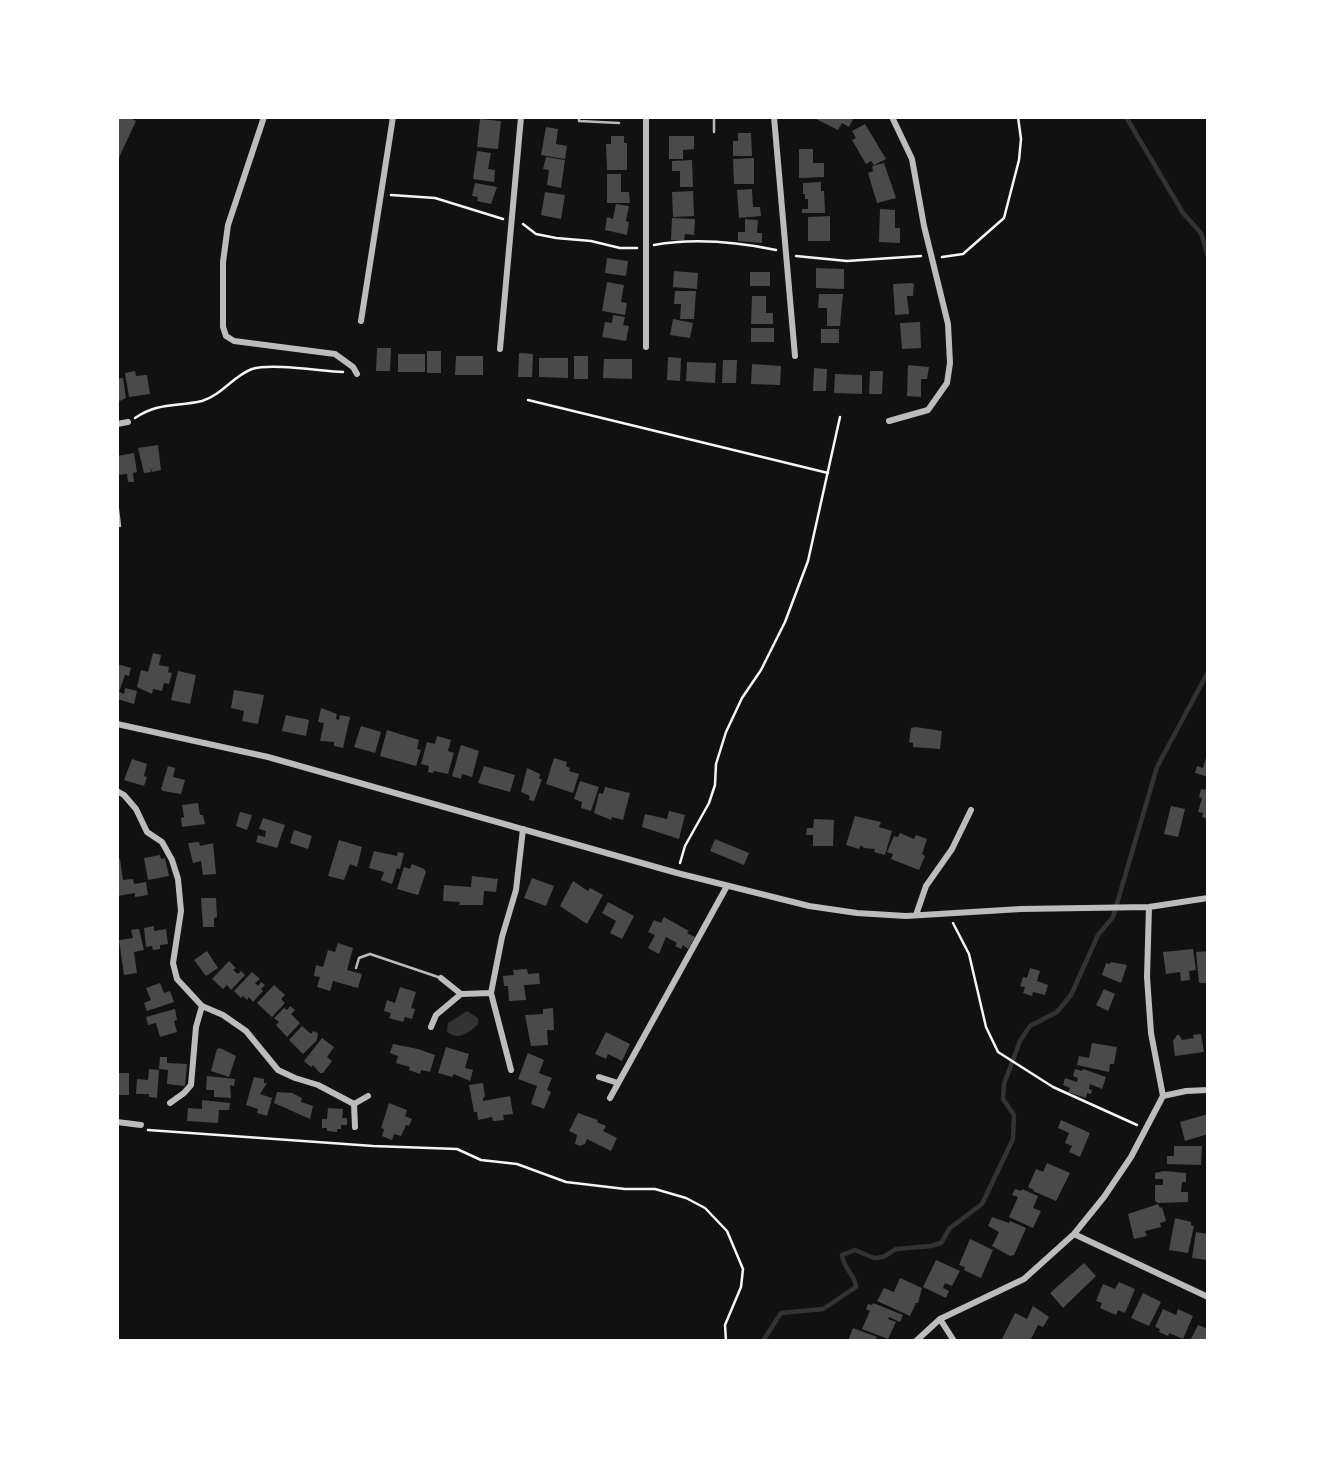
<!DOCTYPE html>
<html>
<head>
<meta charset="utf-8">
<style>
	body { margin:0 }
	#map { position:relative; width:1325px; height:1458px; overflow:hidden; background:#111; font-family:"DejaVu Sans",sans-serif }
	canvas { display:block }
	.frame { position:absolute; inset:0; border:119px solid #fff; pointer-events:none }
</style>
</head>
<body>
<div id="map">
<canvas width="1325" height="1458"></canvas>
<div class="frame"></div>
</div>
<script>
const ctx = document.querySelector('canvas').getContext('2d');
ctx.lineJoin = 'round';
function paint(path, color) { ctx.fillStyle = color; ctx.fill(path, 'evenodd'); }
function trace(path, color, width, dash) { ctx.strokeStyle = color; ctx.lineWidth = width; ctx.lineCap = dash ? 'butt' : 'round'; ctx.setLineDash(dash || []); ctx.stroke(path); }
paint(new Path2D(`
	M467,1011l11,7v6c-9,9 -21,18 -31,7l1,-8z`), '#333');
trace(new Path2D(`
	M1126,117l57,96 18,20 7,24
	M763,1341l18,-28 42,-4 33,-22c-1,-14 -11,-14 -14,-32l13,-5 19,8 9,-1 13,-8 35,-3 10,-3 9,-15 32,-24 31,-65 1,-24 -11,-16 1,-15 16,-43 10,-15 27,-14 14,-17 27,-60 15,-18 44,-150 51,-95`), '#333', 4.5);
paint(new Path2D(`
	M117,117h12l7,4 -19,41z
	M812,117h42l-5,10 -7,-4 -4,7z
	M480,119l21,2 -3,28 -21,-2z
	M865,124l21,35 -12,6 -3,-4 -5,3 -14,-24 4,-2 -4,-7z
	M546,127l12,2 -2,15 11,2 -2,13 -24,-4z
	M738,133h13l1,23h-19v-15h5z
	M611,136h13v7h3v27h-20l-1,-26h5z
	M669,136h25v13l-11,1v9h-14z
	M799,149h14v14h11v14l-25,1z
	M477,151l14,2 -3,16 7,1 -1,12 -21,-3z
	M546,157l19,3 -4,28 -14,-3 2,-15 -6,-1z
	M754,158v26h-20l-1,-25z
	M692,160l1,27h-13v-16h-8v-10z
	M884,163l12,35 -19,5 -9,-30 5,-2 -1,-5z
	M607,174h14v18h8l1,11h-23z
	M821,182v9h3l1,22h-23v-4h6v-10h-3v-5h-2v-11z
	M475,183l22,4 -6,17 -14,-3 1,-4 -6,-1z
	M752,189l1,18h7l1,9 -22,2 -2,-28z
	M693,191l1,25 -21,1 -1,-25z
	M545,192l20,3 -4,24 -20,-4z
	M616,204l13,2 -3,15 3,1 -2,13 -22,-5 2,-13 6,2z
	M880,209l15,1v18h5v15l-21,-1z
	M830,216v25h-22v-24z
	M672,218l23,1 -1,16 -9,-1 -1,7 -13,-1z
	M745,219l13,1 -1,13h5v10l-24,-2v-9h7z
	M607,258l21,3 -2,15 -21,-3z
	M816,268l28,1v20l-28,-1z
	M674,271l24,2 -1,16 -24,-2z
	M750,272h20v14h-20z
	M607,282l17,3 -3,17 6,1 -2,12 -23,-4z
	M912,283l2,1 -1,12h-6l2,18 -14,1 -2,-31z
	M675,291h21l-2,28h-14l1,-15h-7z
	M819,294h24l-3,32h-13v-18h-9z
	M752,296h14v17h7v11h-22z
	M613,315l12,2 -2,8 6,1 -3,15 -24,-4 3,-15 7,1z
	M673,319l20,4 -3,15 -20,-3z
	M920,322l1,26 -19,1 -2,-26z
	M751,328h23v14h-23z
	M821,329h18v14h-18z
	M377,348h14l-1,23h-14z
	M427,351h14v22h-14z
	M519,353l14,1 -1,23h-14z
	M398,354h27v18h-27z
	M456,356h27v19h-28z
	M574,356h14v23h-14z
	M668,357l13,1 -1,23 -13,-1z
	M539,358h29v20l-29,-1z
	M604,359h28v20l-29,-1z
	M723,360h14l-1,23h-14z
	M687,362l29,1 -1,20 -29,-2z
	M752,364l29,2 -1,19 -29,-1z
	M908,365l21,2 -2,12h-6v18l-14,-1z
	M814,368l13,1 -1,22h-13z
	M135,371l1,5 11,-1 3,19 -21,3 -4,-24z
	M870,371h13l-1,23h-13z
	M835,374l27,1v19l-28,-1z
	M123,378l3,20 -6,3 -3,-2v-20z
	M158,445l3,25 -9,2 -2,-6 1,6 -7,1 -6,-25z
	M134,453l3,19 -4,1 1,9h-6l-1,-8 -10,1v-19z
	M153,653l8,2 -2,10 10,2 -1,5 4,1 -3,11 -5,-1 -2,8 -9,-2 -1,5 -15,-7 4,-17 7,2z
	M117,664l14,4 -2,8 -4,-1 -6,17 5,2 1,-6 12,3 -3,13 -17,-5z
	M178,671l18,4 -6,29 -19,-4z
	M234,690l30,5 -6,29 -16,-3 2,-10 -13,-3z
	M321,708l16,6 -1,5 3,1 1,-5 10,2 -7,31 -9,-2v-4l-14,-1 4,-18 -6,-1z
	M286,715l23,5 -3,16 -24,-5z
	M361,726l20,6 -6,21 -21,-6z
	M916,727l26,4 -2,18 -27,-2v-4l-4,-1 2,-14z
	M387,730l32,10 -2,9 4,1 -5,16 -36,-10z
	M437,736l14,4 -3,11 6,2 -6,21 -14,-3 -1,2 -5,-1 1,-6 -8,-2 6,-22 8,2z
	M461,745l18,6 -7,26 -10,-3 -1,5 -9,-3z
	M1207,754l1,23 -13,-4 2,-7 6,2z
	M554,758l13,4 -1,4 4,2 -1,3 10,3 -6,19 -27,-9z
	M132,759l15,5 -3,12 3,1 -3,9 -20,-6z
	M168,766l7,2 -2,9 12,3 -4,14 -18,-3 -2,-2z
	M484,766l31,9 -5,17 -32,-9z
	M527,768l13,6 -1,5h3l-8,22 -5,-1 1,-4 -9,-4z
	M580,781l19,6 -8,24 -10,-3 1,-6 -8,-3z
	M605,787l25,6 -7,27 -11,-3 -1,3 -17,-7 5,-20 4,1z
	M1201,789l7,1v29l-6,-2 1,-4 -5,-1 4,-14 -3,-1z
	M198,803l2,12h3l2,9 -23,3 -1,-9 3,-1 -2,-12z
	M1171,806l14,3 -7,28 -14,-3z
	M669,811l16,4 -6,24 -37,-12 3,-13 22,5z
	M240,812l12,3 -5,15 -11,-4z
	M855,816l26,6 -2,5 13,4 -7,24 -11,-3 1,-3 -11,-1 -3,-3 -2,4 -13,-4z
	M263,818l22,7 -8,23 -21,-6 2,-7 7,2 1,-6 -7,-2z
	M814,819l20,1 -1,26h-20v-11h-7l1,-7h6z
	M294,830l18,6 -4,13 -18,-6z
	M900,833l14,6 2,-4 11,4 -5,15 3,2 -6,14 -28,-11 2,-5 -6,-2 7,-16 4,1z
	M715,839l34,14 -5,12 -34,-14z
	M339,840l23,7 -5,20 -7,-3 -6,16 -16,-4z
	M199,842l1,4 13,-3 3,31 -13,1 -2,-14 -8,2 -5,-20z
	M374,851l23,5 1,-4 6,1 -4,16 -3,-1 -5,16 -11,-4 3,-8 -15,-4z
	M160,855l1,4 4,-1 4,18 -21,4 -4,-22z
	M120,859l3,21 10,-1 1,5 12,-2 2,13 -13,2v-4l-18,3v-36z
	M412,864l12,5 2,3 -8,23 -21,-6 7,-22 6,2z
	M472,876l26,3 -2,13 -12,-1 -1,14h-24l1,-3 -17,-1 1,-16 27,2z
	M532,878l22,8 -8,20 -22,-8z
	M573,881l15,10 2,-3 13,7 -16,29 -27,-18z
	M201,898h15l1,19 -3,1v9h-11z
	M608,902l26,14 -12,23 -12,-6 6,-12 -14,-8z
	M664,917l25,14 -2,2 8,4 -7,12 -5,-4 -2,4 -6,-3 2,-3 -11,-6 -7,17 -11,-6 7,-13 -7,-3 6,-12 7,3z
	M154,926v5l12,-2 2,15 -8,1v4l-7,1 -1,-4 -6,1 -2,-19z
	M139,929l5,21 -10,2 3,21 -13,2 -5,-35 14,-2 -2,-8z
	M338,943l15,5 -6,22 15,4 -4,14 -25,-7 -3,10 -13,-4 3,-10 -6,-1 2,-11 7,2 5,-17 7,2z
	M1193,949l3,21 -7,1 1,9 -9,1 -1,-9 -14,2 -3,-22z
	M207,951l11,17 -12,8 -12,-16z
	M1208,951v32h-9l-3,-31z
	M229,961l7,7 -3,2 5,4 3,-3 4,4 -14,15 -4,-5 -4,4 -11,-10z
	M1111,962l16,3 -6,18 -19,-8 4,-12 4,1z
	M1030,968l10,3 -3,10 11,4 -3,10 -12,-3 -1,4 -9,-3 2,-6 -5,-1 3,-9 4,1z
	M527,969l1,5 11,-1 1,11 -16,1 2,15 -17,1 -1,-15h-4l-1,-10 11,-1 -1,-5z
	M252,972l8,7 -5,4 3,3 3,-4 4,3 -4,4 2,2 -10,11 -4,-5 -2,3 -4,-4 -2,2 -7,-7z
	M160,983l4,10 6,-2 4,11 -27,9 -3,-8 7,-3 -5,-12z
	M274,985l11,10 -4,4 4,4 -13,14 -15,-14z
	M400,987l16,5 -5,16 4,1 -3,10 -7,-2 -2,5 -14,-4 2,-5 -7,-2 3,-11 8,3z
	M1104,989l11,5 -7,17 -12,-6z
	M290,1006l5,4 -4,4 9,9 -13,14 -11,-12 3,-3 -5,-4 10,-10 3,2z
	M553,1008l1,22h-7l1,15 -17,1 -6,-31 18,-1v-5z
	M175,1009l2,11 -3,1 3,11 -17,5 -4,-14 -8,2 -2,-8z
	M302,1026l9,8 2,-3 5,2 -1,7 -14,14 -14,-14z
	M606,1032l24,12 -8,17 -14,-7 -2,5 -11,-5z
	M1201,1034l3,18 -29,4 -2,-15 4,-6h2l3,5 12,-2 -1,-3z
	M322,1038l12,9 -7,10 5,4 -9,12h-3l-7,-8 -2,2 -7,-6z
	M1092,1043l25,4 -3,17h-4l-1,8 -32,-7 2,-9 10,2z
	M393,1044l25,5 17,6 -5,17 -9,-2 -1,4 -11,-4 1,-3 -14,-4 2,-7 -8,-3z
	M446,1047l23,7 -4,14 8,2 -3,11 -16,-7 -2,3 -14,-4z
	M220,1048l16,8 -7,21 -18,-6 6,-22z
	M528,1053l16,7 -5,13 13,5 -5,12 4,2 -7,17 -13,-5 6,-18 -19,-7z
	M160,1057h7v6l20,1 -2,22 -18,-2 1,-14 -9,-1z
	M149,1069l10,1 -2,28 -8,-1v-3h-13l1,-15 11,1z
	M1075,1069l7,2 1,-2 23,8 -4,12 -12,-5 -1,5 3,1 -1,4 -4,-1 -1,5 -18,-6 2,-4 -7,-3 2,-7 12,4 1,-4 -5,-2z
	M117,1073h12v22h-12z
	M207,1076l28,3 -1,7 -4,-1 1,13 -17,-1v-7h-8z
	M254,1077l10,2v4h3l-7,11 12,4 -5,18 -10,-3 1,-4 -12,-4z
	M483,1083l2,14 -2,1v3l27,-5 3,18 -10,1 1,5 -11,1 -1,-4 -14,3 -1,-8h-3l-5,-27z
	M277,1092l15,1 10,5 -1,4 12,4 -3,13 -36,-16z
	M202,1100l28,3 -1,7h-10l-1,13 -31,-2 1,-13 14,1z
	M389,1103l18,7 -2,6 7,3 -3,7 -3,-1 -5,11 -7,-2 -2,6 -10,-4 2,-7 -3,-1z
	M328,1108l15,1 -1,9h5v7h-6v4h-4v3l-10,-1v-3h-5v-9h5z
	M578,1113l20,7 -1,2 9,4 -3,5 14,7 -6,13 -24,-12 -2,5 -5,2 -5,-2 2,-9 -8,-4z
	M1208,1114v20l-23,7 -5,-19z
	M1061,1120l29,13 -10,24 -11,-5 3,-6 -7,-3 4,-10 -11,-5z
	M1174,1146h28l-1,19 -34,-1v-8h7z
	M1047,1163l23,10 -14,28 -23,-10 1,-1 -6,-3 8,-18 7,3z
	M1164,1171l22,2v9h-4l-1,10h7v10l-30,1 -3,-2v-16h8v-6h-8v-6z
	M1015,1189l6,2 1,-2 16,7 -5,12 8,3 -8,17 -24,-11 9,-20 -6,-2z
	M1158,1204l2,4 2,-1 4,14 -6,2 1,4 -16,4 2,5 -13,3 -6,-25z
	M992,1217l17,6 1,-2 16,7 -12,27 -4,1 -18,-10 7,-14 -11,-6z
	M1175,1218l16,4v3l3,1 -6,27 -19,-3z
	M1196,1232l12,2v26l-16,-2z
	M970,1239l23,11 -12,28 -17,-8 1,-3 -6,-2z
	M936,1260l24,11 -8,15 -7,-3 -2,5 6,3 -3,7 -23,-11z
	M1084,1263l12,13 -33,32 -13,-15z
	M900,1278l22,10 -4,15h-2l-6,13 -33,-15 7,-13 10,4z
	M1119,1282l16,7 -10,24 -7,-3 -2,5 -16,-7 2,-5 -6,-2 7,-17 12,5z
	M1143,1293l18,9 -12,24 -18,-8z
	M873,1303l30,12 -3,7 -11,-5 -1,2 8,3 -8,17 -26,-10 8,-18 -4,-2 2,-5 4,1z
	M1033,1306l16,11 -6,10 -5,-2 -8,16h-29l14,-28 12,6z
	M1163,1309l13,6 2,-6 15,7 -10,23 -14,-6 -1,3 -9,-4 1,-3 -5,-2z
	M1198,1325l10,4v12h-18z
	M853,1328l24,9 -2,4h-27z`), '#4a4a4a');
trace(new Path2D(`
	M391,195l44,3 68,21
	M523,224l13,10 20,4 35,3 29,7h17
	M654,245c40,-7 83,-3 122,5
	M796,256l51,5 74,-5
	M942,257l21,-3 41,-36 15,-58 2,-21 -3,-22
	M528,400l300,73
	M135,418c24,-16 41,-11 67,-17 20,-6 31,-25 50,-32 20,-6 68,2 91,3
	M680,863l5,-17 24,-43 6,-18 1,-21 10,-32 16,-34 19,-28 24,-48 23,-61 32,-144
	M953,923l16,31 17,73 12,25 55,35 84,38
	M148,1130l225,16 84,3 24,11 36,4 49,18 59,7h30l31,9 19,10 22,23 16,38 -2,18 -16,38 1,16`), '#f5f5f5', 2.5);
trace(new Path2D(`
	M579,117v4l40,2
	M714,117v15
	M117,502l3,24
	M356,968l3,-10 11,-4 71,24`), '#bcbcbc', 2.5);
trace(new Path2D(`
	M264,117l-36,108 -5,37v65l3,9 8,5 101,13 18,13 4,7
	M646,117v230
	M774,117l21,239
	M361,321l32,-204
	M500,349l21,-232
	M889,421l39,-11 19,-27 3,-20 -2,-39 -24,-98 -12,-67 -20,-42
	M117,424l11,-2
	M117,724l151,33 409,116 132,33 48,7 49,3 115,-7 128,-2 59,-9
	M117,791l7,4 12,14 11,23 15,10 10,18 6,19 3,32 -8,52 4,16 25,27 21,9 23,16 32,39 17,8 23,7 36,19
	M916,915l10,-29 26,-37 19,-39
	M441,978l20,16
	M431,1027l5,-12 25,-21 30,-1
	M511,1070l-20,-77 11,-56 14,-47 7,-61
	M599,1077l19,6
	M1163,1096l23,-5 22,-1
	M610,1098l117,-212
	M170,1103l14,-10 7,-8 5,-58 6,-21
	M117,1122l24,3
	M355,1127l-1,-23 14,-8
	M1074,1234l134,63
	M940,1319l14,22
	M916,1341l24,-22 84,-40 50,-45 30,-37 27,-40 32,-61 -12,-63 -4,-56 2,-70`), '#bcbcbc', 6);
</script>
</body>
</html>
